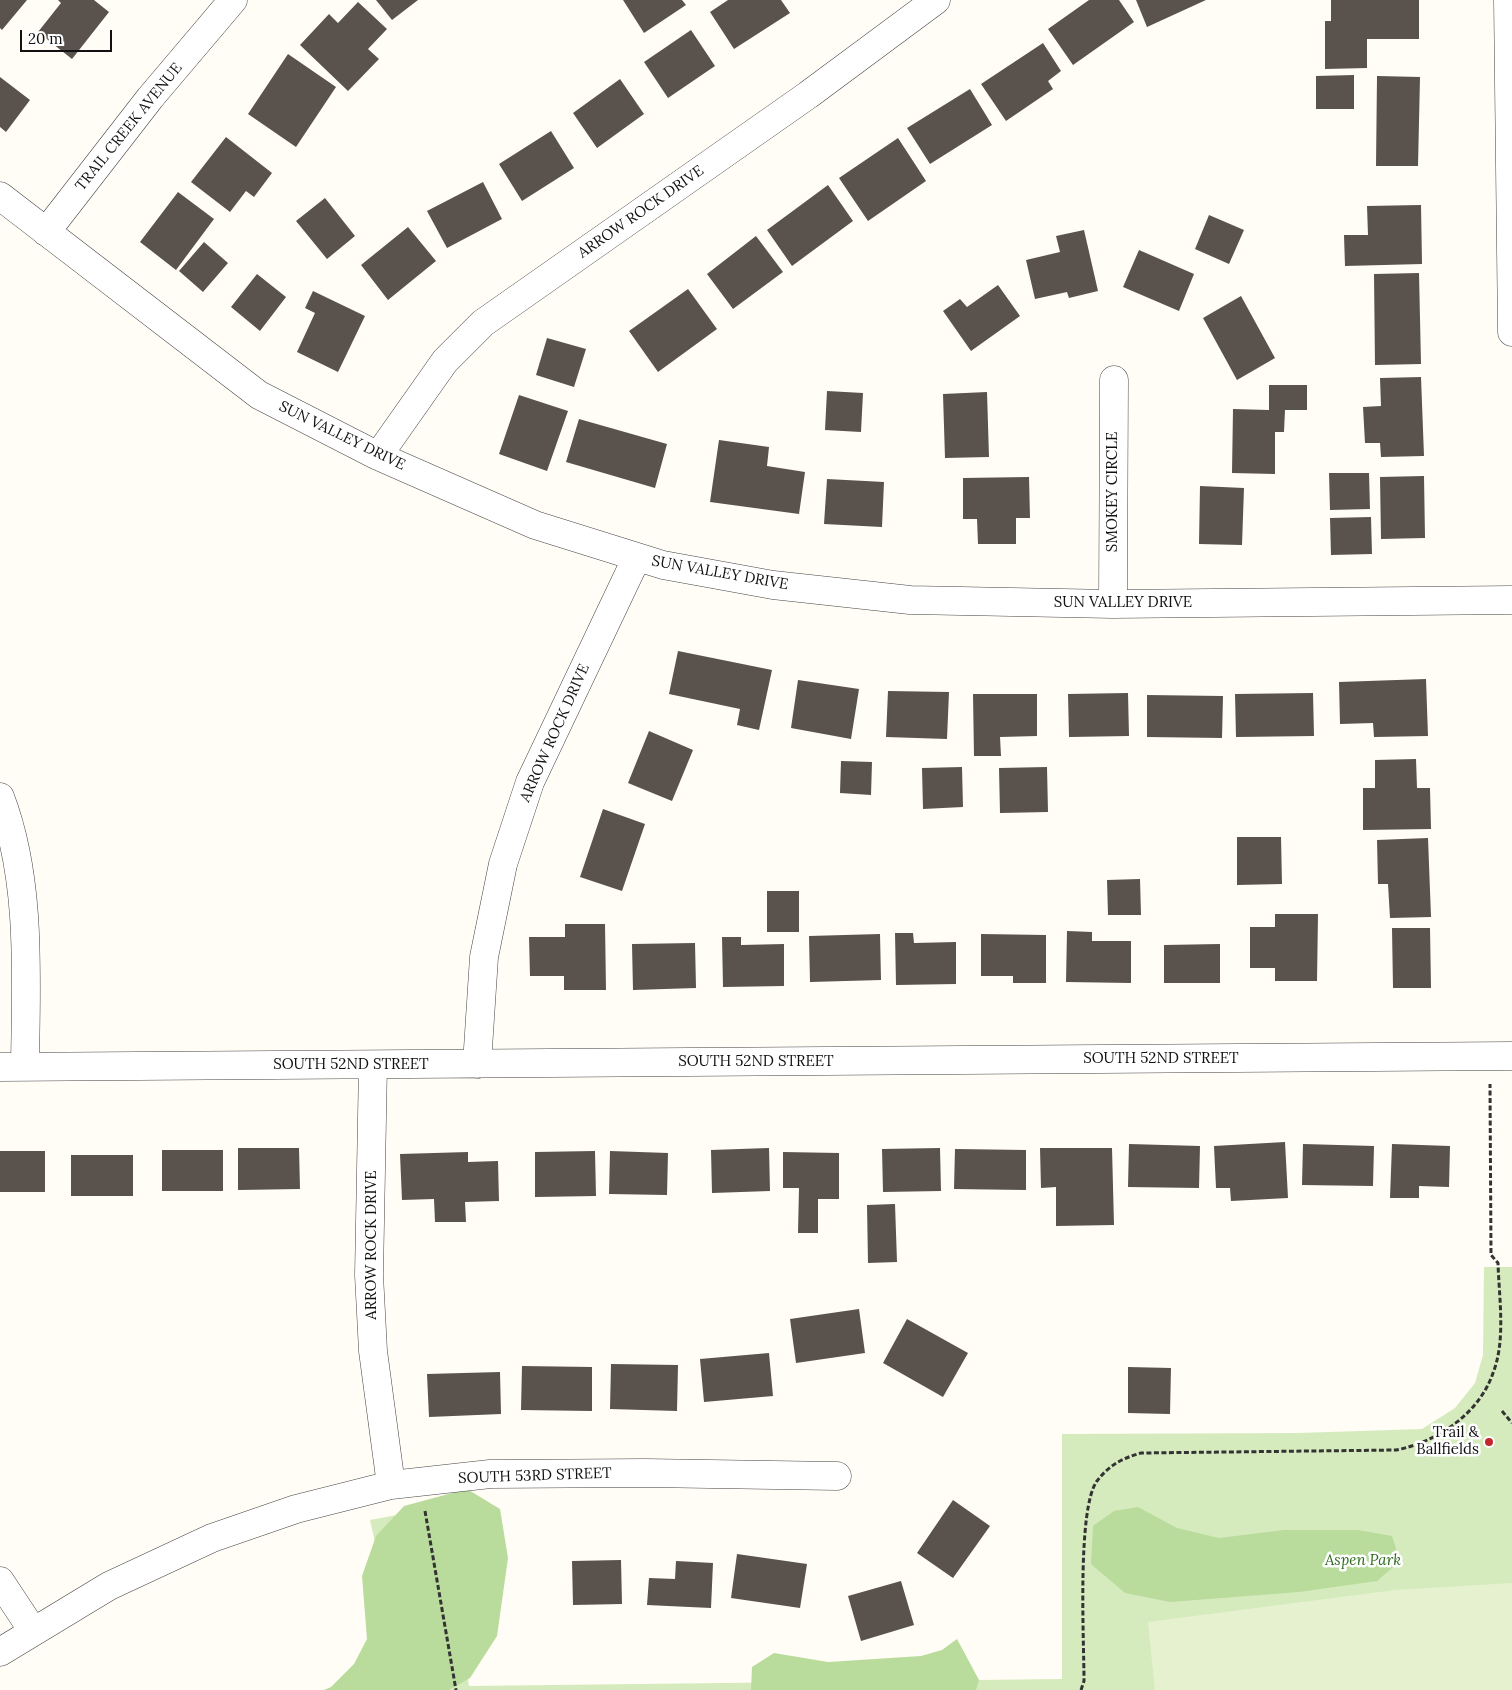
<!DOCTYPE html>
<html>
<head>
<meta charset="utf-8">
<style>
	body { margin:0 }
	#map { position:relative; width:1512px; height:1690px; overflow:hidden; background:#fffdf5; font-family:Lora,serif }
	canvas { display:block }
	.scale { position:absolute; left:20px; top:30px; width:92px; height:22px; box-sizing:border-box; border:2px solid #111; border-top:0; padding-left:6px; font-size:15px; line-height:18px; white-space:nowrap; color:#111; -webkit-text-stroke:4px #fff; paint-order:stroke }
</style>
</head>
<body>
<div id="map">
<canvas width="1512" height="1690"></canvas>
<div class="scale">20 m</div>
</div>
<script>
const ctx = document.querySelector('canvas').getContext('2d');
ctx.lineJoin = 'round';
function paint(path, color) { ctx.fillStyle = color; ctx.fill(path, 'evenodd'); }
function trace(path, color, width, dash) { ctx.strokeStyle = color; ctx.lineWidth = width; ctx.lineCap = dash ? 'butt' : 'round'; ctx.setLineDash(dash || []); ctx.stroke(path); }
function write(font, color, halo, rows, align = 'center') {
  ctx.font = font + ' Lora,serif'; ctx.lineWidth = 5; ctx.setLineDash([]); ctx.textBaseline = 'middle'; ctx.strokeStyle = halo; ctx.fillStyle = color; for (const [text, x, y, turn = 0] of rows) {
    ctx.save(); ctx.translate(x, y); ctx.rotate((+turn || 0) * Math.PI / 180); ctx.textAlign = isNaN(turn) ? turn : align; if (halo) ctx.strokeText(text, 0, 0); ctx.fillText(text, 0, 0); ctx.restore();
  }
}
paint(new Path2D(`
	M1484,1267h28v423h-1115l11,-3 -38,-167 70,-13 29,179 593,-7v-245l236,-1 124,-4 33,-21 20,-25 8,-28z`), '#d5ebbd');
paint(new Path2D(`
	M467,1489l33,20 8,49 -11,78 -27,42 -21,12h-125l7,-3 23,-23 13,-25 -5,-63 14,-40 28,-30z
	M1138,1507l39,21 42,10 65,-8h74l34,6 8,25 -23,20 -78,11 -129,10 -45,-9 -34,-29 2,-38 21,-15z
	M957,1639l22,41 -3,10h-225l1,-23 22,-14 54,9 93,-6 21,-6z`), '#b9dc9c');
paint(new Path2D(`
	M1512,1583v107h-357l-7,-68 247,-32z`), '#e6f2cf');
paint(new Path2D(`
	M0,0h27l-25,30 -2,-2z
	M58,0h36l15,12 -37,47 -34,-27 23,-29z
	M376,0h42l-26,20z
	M623,0h59l4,5 -42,28z
	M728,0h53l9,13 -56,36 -24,-37z
	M1089,0h30l15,22 -61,43 -25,-36z
	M1136,0h70l-59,27z
	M1331,0h88v39h-52v29l-42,1v-48h6z
	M358,2l29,27 -19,20 11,10 -31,32 -48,-46 29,-31 9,9z
	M691,30l24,36 -47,32 -24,-36z
	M1043,43l18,28 -13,10 5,8 -47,32 -25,-37z
	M288,54l48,33 -40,60 -48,-33z
	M1354,75v34h-38v-33z
	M1377,76l43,1 -2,89h-42z
	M0,77l30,23 -24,32 -6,-5z
	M620,79l24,35 -47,34 -24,-35z
	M970,89l22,36 -62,39 -23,-36z
	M551,131l23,37 -52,33 -23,-37z
	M226,137l46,36 -18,24 -8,-6 -16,21 -39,-30z
	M898,138l28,43 -58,40 -29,-43z
	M483,182l19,37 -55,29 -20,-37z
	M828,185l25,36 -61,45 -25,-36z
	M178,192l36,27 -38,51 -36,-28z
	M325,198l30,38 -28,23 -31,-38z
	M1421,205l1,59 -77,2 -1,-31h24l-1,-29z
	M1209,215l35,15 -15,34 -34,-15z
	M408,227l28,34 -48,39 -27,-35z
	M1084,230l14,61 -29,7 -2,-6 -32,7 -9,-39 34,-8 -4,-16z
	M756,236l27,36 -50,37 -26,-35z
	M204,242l24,21 -25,29 -24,-21z
	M1139,250l55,24 -15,37 -56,-24z
	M1419,273l2,91 -46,1 -1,-91z
	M257,274l29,23 -26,34 -29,-24z
	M998,285l22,31 -49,35 -28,-40 17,-12 7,8z
	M688,289l29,40 -59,43 -29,-41z
	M313,291l52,25 -27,56 -41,-20 18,-39 -10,-5z
	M1241,296l34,62 -38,22 -34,-62z
	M547,338l39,11 -12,38 -38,-12z
	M1421,377l3,79 -43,1 -1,-14h-15l-2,-36 18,-1 -1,-28z
	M1269,385h38v25h-22l-1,22h-9v42l-43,-1 1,-64 36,1z
	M827,391l36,2 -2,39 -36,-2z
	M987,392l2,65 -44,1 -2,-64z
	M519,395l49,16 -21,60 -48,-17z
	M579,419l88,25 -12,44 -89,-26z
	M719,440l50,7 -2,19 38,6 -6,42 -89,-12z
	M1329,473h40l1,36 -40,1z
	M1424,476l1,62 -44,1 -1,-62z
	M1029,477l1,41h-14v26h-38l-1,-25h-14v-41z
	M827,479l57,3 -2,45 -58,-3z
	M1200,486l44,2 -2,57 -43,-1z
	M1371,517l1,37 -41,1 -1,-37z
	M678,651l94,19 -13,60 -22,-5 3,-16 -71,-15z
	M1426,679l2,57 -54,1 -1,-14 -33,1 -1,-42z
	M798,680l61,9 -8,50 -60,-11z
	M888,691l61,1 -2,47 -61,-2z
	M1128,693l1,43 -60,1 -1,-43z
	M1313,693l1,43 -78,1 -1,-43z
	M973,694h64v42l-37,1 1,19h-27z
	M1147,695l76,1 -1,42 -75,-1z
	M649,731l44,19 -21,51 -44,-18z
	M1416,759l1,29h13l1,41 -68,1v-42h12v-28z
	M841,761l31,1 -1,33 -31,-2z
	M962,767l1,40 -40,2 -1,-41z
	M1047,767l1,45 -48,1 -1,-45z
	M603,809l42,15 -23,67 -42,-14z
	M1237,837h44l1,47 -45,1z
	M1428,838l3,79 -41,1 -2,-34h-10l-1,-44z
	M1140,879l1,36h-33l-1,-35z
	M767,891h32v41h-32z
	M1275,914h43l-1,67h-42v-13h-25v-41h25z
	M565,924h40l1,66h-42v-14h-34l-1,-39h36z
	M1392,928h38l1,60h-38z
	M1067,931l25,1v9h39v42l-65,-1z
	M895,933h18l1,10 42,-1v42l-60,1z
	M880,934l1,46 -71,2 -1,-46z
	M981,934l65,1v48h-33v-7h-32z
	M722,937h19v8l43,-1v42l-61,1z
	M695,943l1,45 -63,2 -1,-46z
	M1220,944v39h-56v-38z
	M1285,1142l3,56 -57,3 -1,-13h-14l-2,-42z
	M1129,1144l71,2 -1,42 -71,-1z
	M1303,1144l71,2 -1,40 -71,-1z
	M1392,1144l58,2 -1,41 -30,-1v12h-29z
	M238,1148h61l1,41 -62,1z
	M769,1148l1,43 -58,2 -1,-43z
	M940,1148l1,43 -58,1 -1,-43z
	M1040,1148h72l2,77 -58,1v-39l-15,1z
	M955,1149l71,1v40l-72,-1z
	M162,1150h61v41h-61z
	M0,1151h45v41h-45z
	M595,1151l1,45 -61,1v-45z
	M610,1151l58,2 -1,42 -58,-1z
	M468,1152v10l30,-1 1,40 -34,1 1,20h-31l-1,-23 -32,1 -2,-46z
	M783,1152l56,1v46h-21v34h-20l1,-45h-16z
	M71,1155h62v41h-62z
	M895,1204l2,58 -29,1 -1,-58z
	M859,1309l6,44 -69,10 -6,-44z
	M907,1319l61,34 -25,44 -60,-34z
	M769,1353l4,43 -69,6 -4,-43z
	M611,1364l67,1 -1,46 -67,-2z
	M522,1366l70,1v44l-71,-1z
	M1128,1367l43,1 -1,46 -42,-1z
	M500,1372l1,42 -72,3 -2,-43z
	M953,1500l37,26 -37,52 -36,-25z
	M737,1554l70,10 -7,44 -69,-10z
	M621,1560l1,44 -49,1 -1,-44z
	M676,1561l37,2 -2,45 -64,-3 2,-27 26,1z
	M901,1581l13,44 -53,16 -13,-45z`), '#5a524d');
const street = new Path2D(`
	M1508,0l4,332
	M0,196l259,199 119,61 157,69 128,40 110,20 137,15 203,4 399,-4
	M46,232l104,-134 83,-98
	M378,456l67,-95 38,-38 325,-228 128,-95
	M1113,604l1,-224
	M0,797c32,83 26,182 25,269
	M477,1064l7,-107 19,-93 27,-82 107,-225
	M373,1065l-4,210 4,76 18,134
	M0,1067l1512,-11
	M0,1581l33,50
	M0,1652l109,-66 103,-48 84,-29 95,-24 99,-11 156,-1 191,3`);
trace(street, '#444', 29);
trace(new Path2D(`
	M1502,1411l10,12
	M425,1511l31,179
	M1081,1690l3,-9c0,-41 -7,-173 13,-200 12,-16 26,-23 44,-28l255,-3c41,-8 83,-36 97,-77 13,-33 6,-75 5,-110l-7,-8 -1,-171`), '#333', 3, [5, 2.5]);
trace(street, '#fff', 28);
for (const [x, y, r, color] of [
	[1489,1442,5,"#c4262e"]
]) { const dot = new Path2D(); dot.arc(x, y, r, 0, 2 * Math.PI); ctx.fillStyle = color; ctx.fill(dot); trace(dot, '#fff', 2); }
write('15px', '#111', '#fff', [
	["TRAIL CREEK AVENUE",129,127,-51],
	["ARROW ROCK DRIVE",641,212,-35],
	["SUN VALLEY DRIVE",342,436,26],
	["SMOKEY CIRCLE",1113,492,-90],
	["SUN VALLEY DRIVE",720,573,10],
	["SUN VALLEY DRIVE",1123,603],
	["ARROW ROCK DRIVE",555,733,-66],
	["SOUTH 52ND STREET",1161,1059],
	["SOUTH 52ND STREET",756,1062],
	["SOUTH 52ND STREET",351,1065],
	["ARROW ROCK DRIVE",372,1245,-90],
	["SOUTH 53RD STREET",535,1476,-2]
]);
write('15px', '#111', '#fff', [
	["Trail &",1479,1433],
	["Ballfields",1479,1450]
], 'right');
write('italic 15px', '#2f6b1f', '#fff', [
	["Aspen Park",1363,1561]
]);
</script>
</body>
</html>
